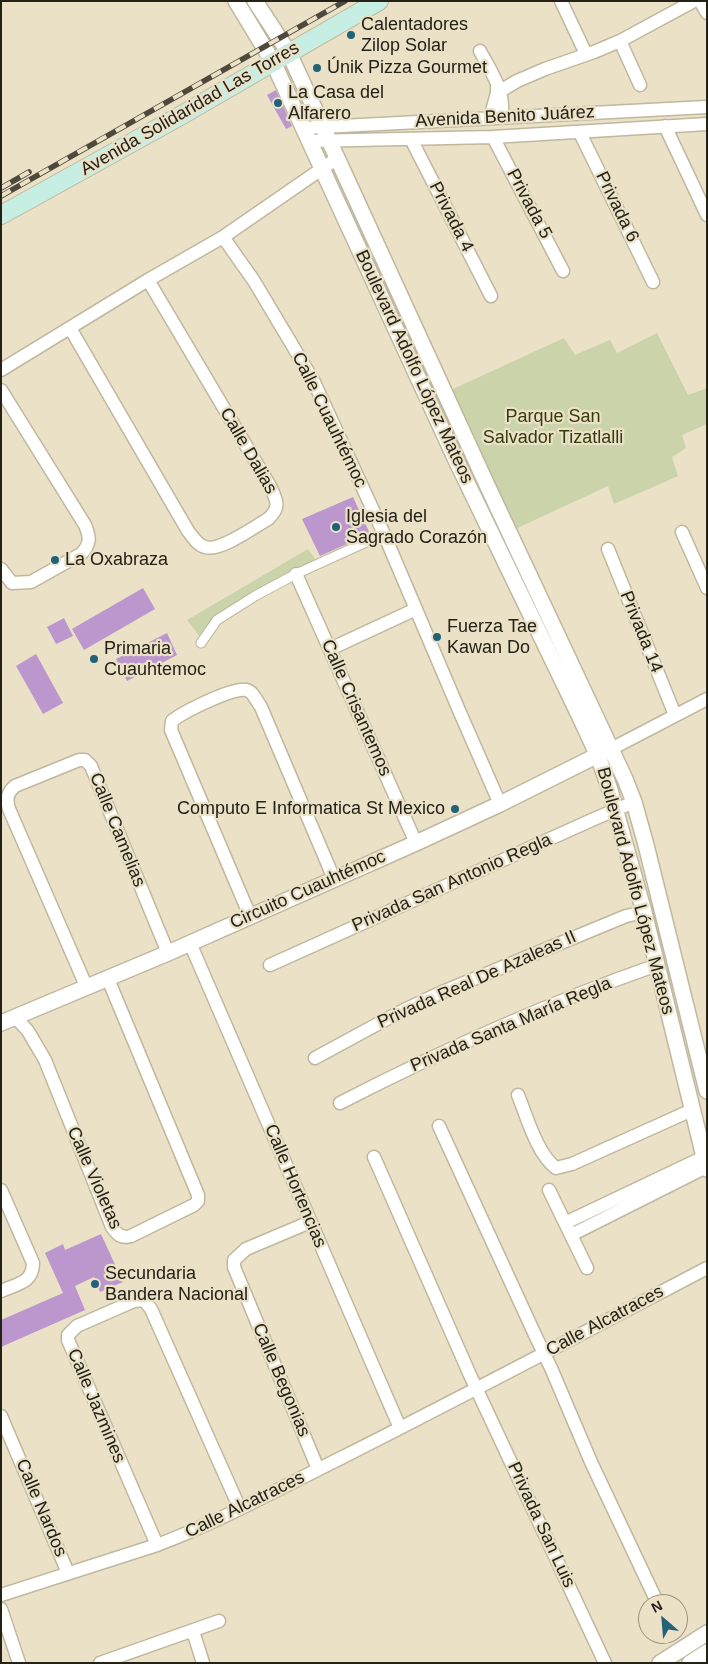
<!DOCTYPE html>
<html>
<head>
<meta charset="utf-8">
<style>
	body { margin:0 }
	#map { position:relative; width:708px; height:1664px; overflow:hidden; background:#eae1c7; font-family:Arial,sans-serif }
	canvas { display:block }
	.frame { position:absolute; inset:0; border:2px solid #242117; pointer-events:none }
	.north { position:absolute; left:638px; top:1594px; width:50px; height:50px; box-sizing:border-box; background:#eae1c7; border:1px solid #9b9481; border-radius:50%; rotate:333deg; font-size:14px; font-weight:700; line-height:20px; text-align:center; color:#242117 }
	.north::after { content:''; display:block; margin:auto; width:18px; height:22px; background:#226177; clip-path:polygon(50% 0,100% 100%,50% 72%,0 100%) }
</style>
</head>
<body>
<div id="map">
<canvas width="708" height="1664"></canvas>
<div class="frame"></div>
<div class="north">N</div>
</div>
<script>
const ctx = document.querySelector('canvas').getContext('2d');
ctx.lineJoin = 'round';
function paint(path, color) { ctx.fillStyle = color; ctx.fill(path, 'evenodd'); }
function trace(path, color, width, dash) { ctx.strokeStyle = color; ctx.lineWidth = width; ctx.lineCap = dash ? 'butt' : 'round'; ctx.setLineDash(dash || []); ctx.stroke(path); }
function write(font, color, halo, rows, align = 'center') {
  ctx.font = font + ' Arial,sans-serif'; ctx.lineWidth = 4.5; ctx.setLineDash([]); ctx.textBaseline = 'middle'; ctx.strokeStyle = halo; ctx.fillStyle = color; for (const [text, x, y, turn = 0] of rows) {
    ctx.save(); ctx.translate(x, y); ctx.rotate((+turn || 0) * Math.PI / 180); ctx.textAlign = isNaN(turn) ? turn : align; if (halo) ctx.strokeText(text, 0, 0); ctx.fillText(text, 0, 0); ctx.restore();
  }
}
paint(new Path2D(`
	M657,333l31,62 19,-7v36l-25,11 4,13 -14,9 6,19 -64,28 -6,-18 -95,44 -60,-141 111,-51 11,17 35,-15 7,13z
	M308,549l9,13 -85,43 -31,33 -14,-18z`), '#cbd3ab');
paint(new Path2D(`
	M276,90l16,36 -6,3 -19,-34z
	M353,497l17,37 -50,22 -18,-37z
	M143,588l12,21 -71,41 -12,-21z
	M64,618l9,18 -17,8 -9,-17z
	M167,633l10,22 -50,26 -11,-22z
	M36,654l27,49 -20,11 -27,-48z
	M101,1234l22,48 -23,10 -6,-15 -19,9 10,24 -84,37v-27l62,-27 -18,-40 18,-9 2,6z`), '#bc97cd');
const pedestrian = new Path2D(`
	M201,643l16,-23 38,-24 41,-22 88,-40`);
const minor = new Path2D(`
	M561,1l25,53
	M700,1l7,12
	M620,41l20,44
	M480,51c13,24 24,38 22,66
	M497,93l20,-12 28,-12 49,-17 26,-11 74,-40
	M490,118l7,-25v-7
	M665,126l42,89
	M303,128l404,-21
	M580,133l73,149
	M493,137l70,134
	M411,139l80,157
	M309,141l184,-4 214,-13
	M223,237l31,44 59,99 71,154 74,174 42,96
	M70,328l118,203c5,6 9,14 17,16 15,5 49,-20 63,-28 13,-12 9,-18 2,-33l-122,-206
	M1,370l147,-90 75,-43 113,-78
	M1,390l84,135c5,12 6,19 -4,29l-50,28 -19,1 -11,-14
	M682,532l25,56
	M608,549l67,166
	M296,574l120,269
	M330,649l86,-40
	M611,749l96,-50
	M250,916l-79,-186 1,-9c11,-9 61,-34 74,-31 7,1 11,12 15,17l73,172
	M190,943l210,485
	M270,965l324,-146 40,-17
	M87,988l-78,-179c-3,-10 -2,-16 6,-23l64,-26h6l6,6 77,187
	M15,1017l13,14 17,29 67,167c5,7 9,12 19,9l63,-31 4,-4v-6l-90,-216
	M315,1058l81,-44 44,-21 186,-77 18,-4
	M518,1095c9,22 19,59 38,73l16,-4 120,-54
	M340,1103c103,-53 208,-100 317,-138
	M439,1126l97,211 15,31 40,94 67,142
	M374,1157l96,218 135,288
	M1,1190l32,73c0,20 -16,21 -32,28
	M549,1190l38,78
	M310,1222l-64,27 -12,11v7l84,202
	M565,1223l139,-66
	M571,1235l135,-68
	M1,1416l67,157
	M157,1545l-89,-205v-5l9,-9 57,-25 10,-1 7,9 89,200
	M1,1595l156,-50c64,-24 123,-57 184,-87 123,-62 244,-126 366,-190
	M1,1609l18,54
	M193,1631l10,32
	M100,1663l119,-42`);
const tertiary = new Path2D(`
	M236,1l37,61 182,396 124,257 19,41 12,34 34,122 63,257
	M255,1l34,52 198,432 138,294 9,23 12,43 61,246
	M1,1023l167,-70 248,-110 84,-39 106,-53
	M660,1663l47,-30
	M690,1663l17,-11`);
const secondary = new Path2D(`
	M1,215l179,-99 199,-115`);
trace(pedestrian, '#c0b89e', 11);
trace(minor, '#c0b89e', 15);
trace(tertiary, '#c0b89e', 18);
trace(secondary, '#c0b89e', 20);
trace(pedestrian, '#fff', 9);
trace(minor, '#fff', 12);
trace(tertiary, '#fff', 15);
trace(secondary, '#c6eee3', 18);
const rail = new Path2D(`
	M1,188l28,-16
	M1,196l344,-195`);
trace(rail, '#4e493c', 5.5);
trace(rail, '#eae1c7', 4, [11]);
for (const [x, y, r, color] of [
	[351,35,5,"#226177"],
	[317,68,5,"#226177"],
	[278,103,5,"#226177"],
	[336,527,5,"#226177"],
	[55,560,5,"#226177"],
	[437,637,5,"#226177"],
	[94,659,5,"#226177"],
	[455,809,5,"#226177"],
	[95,1284,5,"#226177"]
]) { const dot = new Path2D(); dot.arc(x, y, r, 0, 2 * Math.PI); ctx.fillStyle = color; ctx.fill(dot); trace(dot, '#eae1c7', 2); }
write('18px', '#242117', '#eae1c7', [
	["Calentadores",361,25],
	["Zilop Solar",361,46],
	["Únik Pizza Gourmet",327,68],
	["La Casa del",288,93],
	["Alfarero",288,114],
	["Iglesia del",346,517],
	["Sagrado Corazón",346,538],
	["La Oxabraza",65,560],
	["Fuerza Tae",447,627],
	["Kawan Do",447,648],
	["Primaria",104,649],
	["Cuauhtemoc",104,670],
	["Computo E Informatica St Mexico",445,809,"right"],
	["Secundaria",105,1274],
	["Bandera Nacional",105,1295]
], 'left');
write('18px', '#242117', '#eae1c7', [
	["Avenida Solidaridad Las Torres",190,109,-30],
	["Avenida Benito Juárez",505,117,-3],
	["Privada 5",529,204,62],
	["Privada 6",617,207,64],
	["Privada 4",451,217,63],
	["Boulevard Adolfo López Mateos",414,367,65],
	["Calle Cuauhtémoc",329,420,64],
	["Calle Dalias",248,451,60],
	["Privada 14",641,632,68],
	["Calle Crisantemos",356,708,66],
	["Calle Camelias",117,830,68],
	["Privada San Antonio Regla",452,883,-24],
	["Circuito Cuauhtémoc",308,890,-24],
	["Boulevard Adolfo López Mateos",635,891,75],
	["Privada Real De Azaleas II",477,980,-24],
	["Privada Santa María Regla",511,1025,-23],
	["Calle Violetas",94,1178,66],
	["Calle Hortencias",295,1186,67],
	["Calle Alcatraces",605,1321,-28],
	["Calle Begonias",281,1380,67],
	["Calle Jazmines",96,1406,67],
	["Calle Alcatraces",245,1505,-26],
	["Calle Nardos",41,1508,67],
	["Privada San Luis",541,1525,65]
]);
write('18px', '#353c0b', '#eae1c7', [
	["Parque San",553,417],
	["Salvador Tizatlalli",553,438]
]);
</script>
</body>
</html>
